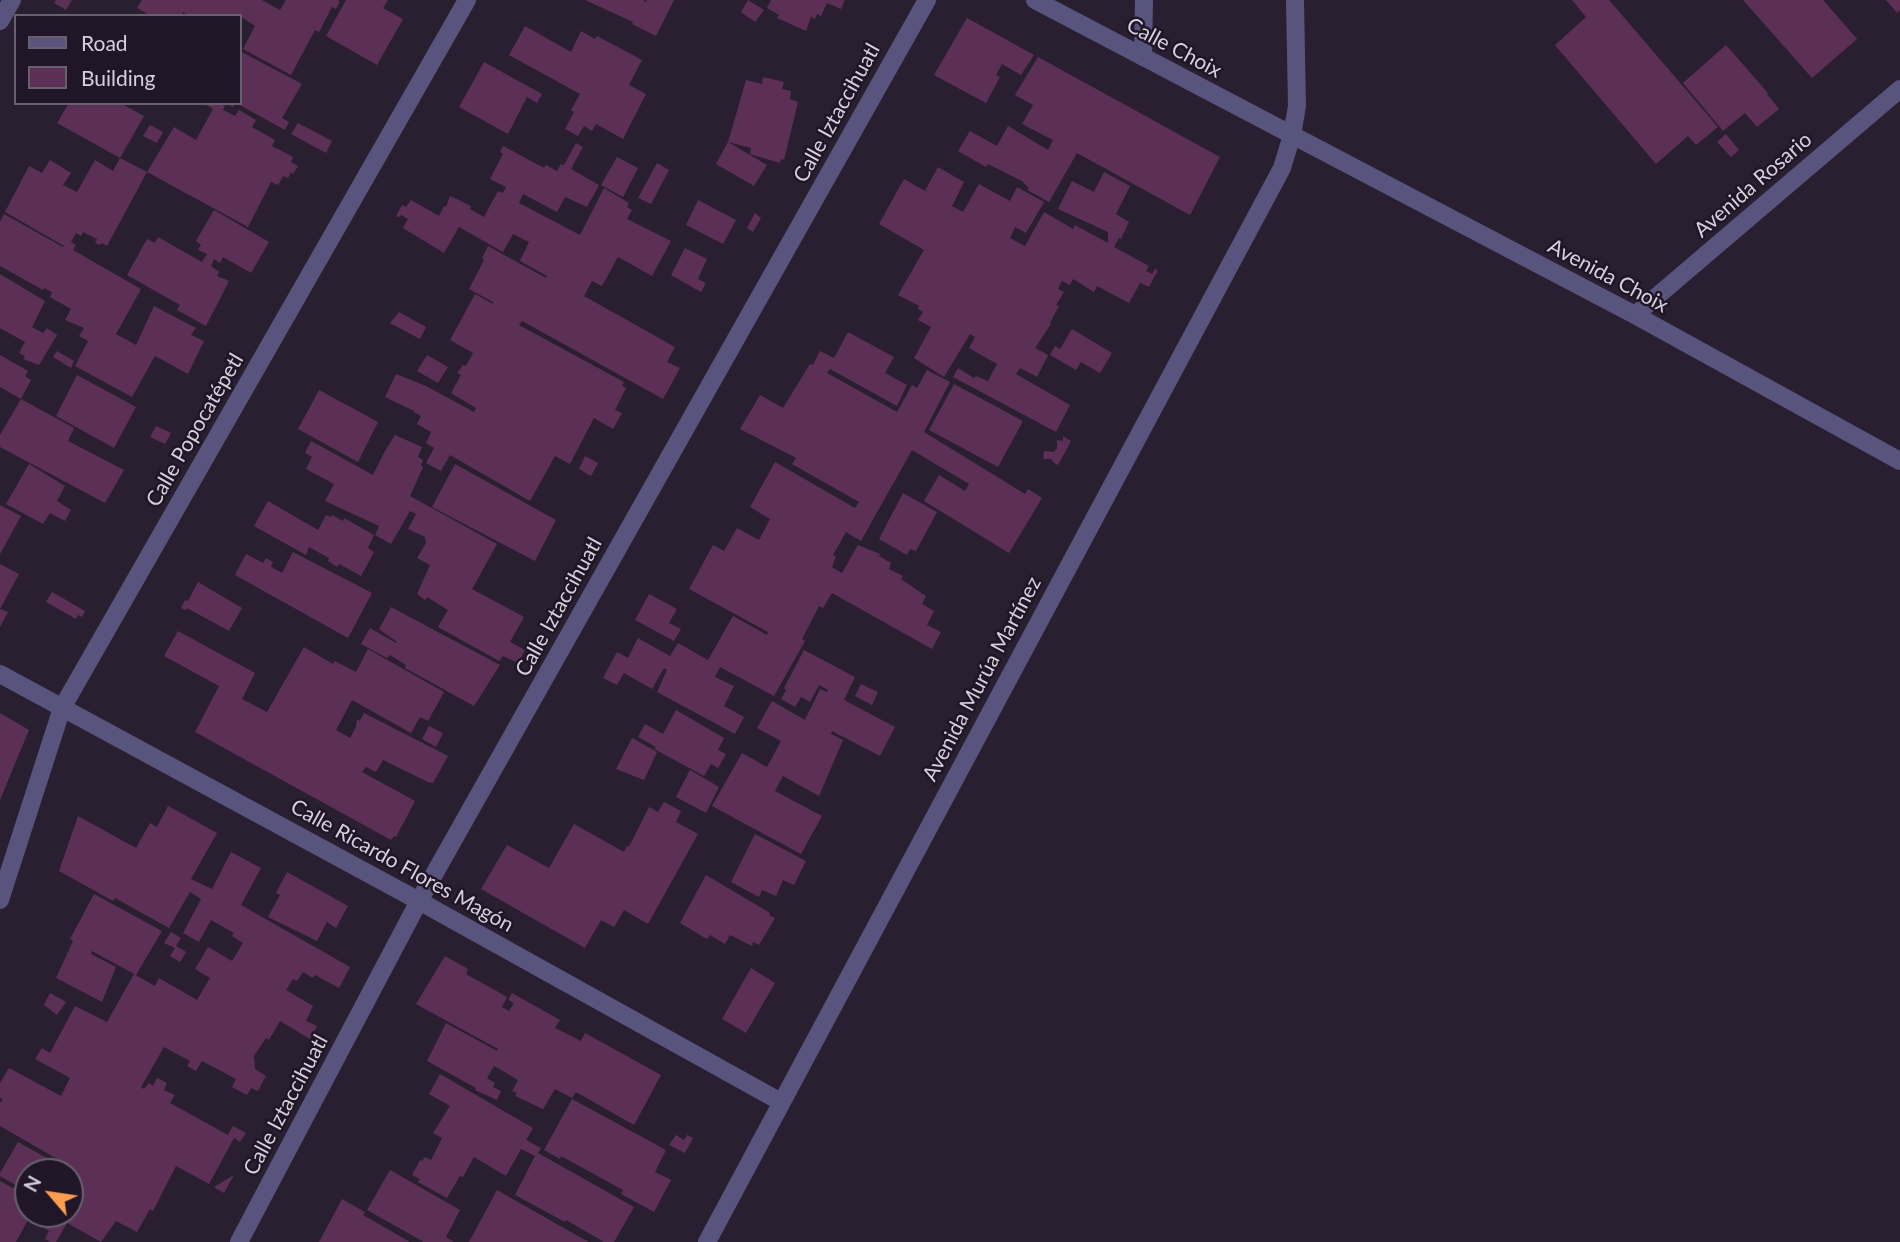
<!DOCTYPE html>
<html>
<head>
<meta charset="utf-8">
<style>
	body { margin:0 }
	#map { position:relative; width:1900px; height:1242px; overflow:hidden; background:#291f31; font-family:Lato,sans-serif }
	canvas { display:block }
	.legend { position:absolute; left:14px; top:14px; width:228px; height:91px; box-sizing:border-box; background:#201627; border:2px solid #69606f; margin:0; padding:9px 12px; list-style:none; font-size:21px; color:#d6d0dc }
	.legend li { display:flex; align-items:center; gap:14px; height:35px }
	.legend b { width:35px; border:2px solid #69606f }
	.north { position:absolute; left:14px; top:1158px; width:70px; height:70px; box-sizing:border-box; background:#201627; border:2px solid #69606f; border-radius:50%; rotate:299deg; font-size:19px; font-weight:700; line-height:28px; text-align:center; color:#d6d0dc }
	.north::after { content:''; display:block; margin:auto; width:24px; height:32px; background:#fb9e50; clip-path:polygon(50% 0,100% 100%,50% 72%,0 100%) }
</style>
</head>
<body>
<div id="map">
<canvas width="1900" height="1242"></canvas>
<ul class="legend">
<li><b style="height:9px;background:#59547d"></b>Road</li>
<li><b style="height:19px;background:#5c3056"></b>Building</li>
</ul>
<div class="north">N</div>
</div>
<script>
const ctx = document.querySelector('canvas').getContext('2d');
ctx.lineJoin = 'round';
function paint(path, color) { ctx.fillStyle = color; ctx.fill(path, 'evenodd'); }
function trace(path, color, width, dash) { ctx.strokeStyle = color; ctx.lineWidth = width; ctx.lineCap = dash ? 'butt' : 'round'; ctx.setLineDash(dash || []); ctx.stroke(path); }
function write(font, color, halo, rows, align = 'center') {
  ctx.font = font + ' Lato,sans-serif'; ctx.lineWidth = 5; ctx.setLineDash([]); ctx.textBaseline = 'middle'; ctx.strokeStyle = halo; ctx.fillStyle = color; for (const [text, x, y, turn = 0] of rows) {
    ctx.save(); ctx.translate(x, y); ctx.rotate((+turn || 0) * Math.PI / 180); ctx.textAlign = isNaN(turn) ? turn : align; if (halo) ctx.strokeText(text, 0, 0); ctx.fillText(text, 0, 0); ctx.restore();
  }
}
paint(new Path2D(`
	M56,0h16l-6,10 -12,-7z
	M142,0h120l18,10 6,-10h52l2,2 -4,7 -4,-2 -13,25 -4,-2 -24,45 -48,-26 12,-23 -15,-10h-51l-6,-4 -2,4h-30l-14,-8z
	M346,0h42l-5,8 20,11 -26,46 -51,-29z
	M585,0h59l1,3 2,-3h27l-18,36 -24,-12 1,-2z
	M748,0l16,10 -9,12 -14,-10z
	M771,0h74l-4,9 -14,-6 -6,13 -4,-2 -2,5 -4,-2 -5,14 -29,-13 2,-3 -12,-7z
	M1572,0h37l109,127 -22,18 -8,-9 -32,28 -101,-119 31,-28z
	M1743,0h80l34,39 -45,39z
	M1886,0h14v10l-3,3z
	M967,18l67,37 -13,20 -19,-11 -6,11 4,2 -14,26 -52,-28z
	M525,26l46,26 10,-21 14,8 2,-3 45,24 -13,25 17,9 -23,45 -27,-15 -4,7 -8,-5 -6,10 -13,-7 9,-17 -3,-2 9,-16 -71,-39z
	M1726,45l42,48 -1,1 12,15 -22,18 -12,-14 -22,18 -40,-48z
	M240,51l62,33 -20,34 7,4 -4,8 -49,-27h4z
	M1038,57l182,100 -30,58 -113,-62 -28,49 -22,-12 2,-2 -7,-7 -34,-17 -2,3 -28,-16 12,-20 27,15 11,-20 40,24 5,-10 -31,-16 11,-19 -18,-10z
	M484,62l58,32 -5,9 -10,-6 -19,37 -49,-27z
	M763,77l21,5 -2,7 9,2 -1,8 8,3 -14,58 -3,-1 -1,4 -30,-9 1,-6 -23,-6 18,-62 16,4z
	M69,103h51l24,13 -24,42 -63,-35z
	M203,103h32l-2,4 -7,-4 -3,7 12,6 4,-6 17,10 -4,7 23,13 -3,6 21,11 -2,5 7,4 -5,8 -2,-2 -3,6 -5,-2 -5,9 -7,-3 -23,45 -101,-55 -40,74 -5,-3 -2,2 -5,-2 2,-4 -14,-7 -2,4 -5,-3 -5,9 5,3 -3,5 68,39 -25,45 20,11 18,-39 42,22 -5,7 13,6 -16,33 -33,-18 -23,41 -57,-31 13,-25 -9,-5 5,-8 -19,-8 6,-11 -21,-12 2,-5 -8,-4 -1,2 -43,-24v-44l4,-8 59,33 1,-1 -59,-34 24,-46 13,7 8,-13 21,13 -8,12 14,7 18,-32 18,11 7,-13 27,14 27,-45 22,13 17,-31z
	M298,123l34,18 -6,12 -35,-19z
	M150,125l13,7 -6,11 -14,-7z
	M1726,134l13,16 -8,7 -14,-15z
	M728,142l39,23 -13,21 -38,-22z
	M576,143l7,4 -12,22 28,16 -12,22 -22,-10 -8,15 -34,-18 -4,9 61,32 24,-47 25,15 -2,4 5,3 -5,9 44,22 -19,35 -34,-19 -16,29 -10,-5 -8,15 91,51 -8,15 13,6 -17,31 -141,-78 -3,4 105,57 -2,4 4,2 -11,22 7,3 -9,16 -19,-11 -24,46 -15,-8 -25,45 -80,-46 -9,16 -15,-8 8,-15 -8,-5 5,-11 -14,-8 4,-8 -7,-4v-1l-29,-14 11,-23 30,12 48,26 2,-4 -25,-15 10,-18 -4,-2 6,-8 3,1 7,-13 -23,-13 25,-46 18,10v-2l-24,-13 15,-29 -2,-2 6,-12 58,32 1,-2 -27,-15 9,-19 -16,-8 -10,18 -44,-25 -15,26 -41,-25 5,-9 -7,-4 -2,2 -3,-1 6,-11 4,2 5,-7 28,16 5,-10 2,1 4,-11 21,10 -1,3 14,8 14,-26 5,2 3,-6 -16,-8 13,-25 -3,-2 3,-6 41,22 2,-3 11,6 4,-7 3,1z
	M617,157l21,11 -15,29 -22,-12z
	M657,163l12,7 -18,34 -13,-6z
	M938,167l26,15 -12,24 11,6 16,-28 31,17 7,-14 27,15 -18,31 -11,-6 -5,11 15,8 19,-34 29,17 2,-4 33,18v-11l-50,-23 14,-28 22,11 10,-20 26,14 -14,28 13,8 -8,17 -2,-1 -5,9 35,19 -3,5 6,3 3,-5 3,1 -9,17 -9,-4 -11,20 -32,-17 -3,6 -21,-13 -3,6 -8,-4 -4,8 6,3 -8,13 3,1 -9,17 1,1 -16,24 13,7 -11,22 -17,-9 -4,6 54,31 -14,27 -103,-55 5,-9 16,10 2,-2 12,5 9,-17 -28,-16 6,-11 -5,-3 -26,43 -30,-19 17,-31 -13,-7 5,-8 -5,-3 1,-3 -21,-11 26,-45 -45,-26 25,-45 21,12z
	M698,200l38,20 -13,24 -37,-19z
	M214,210l55,32 -18,31 -28,-16 -3,6 -6,-4 -3,7 8,6 -2,4 12,5 -23,45 -29,-16 3,-5 -53,-30 20,-36 8,4 3,-6 44,25 5,-8 -9,-4 3,-5 -5,-4z
	M755,213l6,5 -8,14 -6,-4z
	M685,248l22,11 -9,20 8,4 -5,9 -30,-17z
	M0,274l45,27 -13,26 11,6 4,-5 10,7 -18,30 -16,-6 2,-3 -6,-3 6,-11 -25,-14z
	M399,312l27,15 -6,12 -30,-16z
	M1072,329l40,24 -12,20 -19,-11 -5,8 -26,-15 5,-9 5,3z
	M848,332l46,25 -9,16 22,12 -10,21 -67,-37 -3,4 70,39 15,-27 5,3 10,-18 23,12 -26,50 101,62 3,-5 14,9 -33,55 -85,-52 15,-26 26,16 4,-7 -57,-34 -51,91 -15,-9 -13,23 3,1 -4,11 10,6 16,-28 22,9 -1,2 12,7 -2,6 14,7 -2,3 25,17 -4,8 12,7 -7,14 14,7 -9,17 -100,-56 -9,15 -4,-2 -17,33 3,2 -31,55 -54,-29 -5,10 19,9 -10,20 20,11 -9,17 -78,-42 10,-22 -3,-2 -12,21 -28,-16 -7,12 -14,-7 14,-26 11,6 10,-20 32,18 8,-13 30,17 25,-44 34,19 1,-3 -79,-43 24,-44 11,6 13,-23 22,12 11,-21 -20,-12 25,-45 80,46 4,-6 -67,-38 4,-6 -56,-29 20,-34 23,13 27,-44 3,1 7,-14 14,7z
	M57,351l17,10 -3,7 -18,-11z
	M0,355l28,16 -3,5 6,4 -10,19 -21,-12z
	M427,355l21,12 -10,16 -21,-12z
	M77,375l59,32 -22,41 -58,-32z
	M954,384l69,37 -25,46 -69,-37z
	M319,390l59,32 -20,40 -60,-33z
	M21,399l53,29 -6,13 56,29 -19,33 -105,-56v-12z
	M156,426l15,7 -6,11 -15,-7z
	M395,435l27,12 -4,10 5,3 -2,5 2,2 -13,29 87,48 -25,45 52,28 -14,25 15,8 -7,13 -15,-7 -4,5 -61,-34 10,-17 -21,-13 -2,3 -8,-6 13,-29 -13,-7 9,-15 -1,-6 -17,-8 8,-15 -6,-3 -19,33 -16,-9 4,-9 -54,-25 9,-17 -28,-15 6,-12 -7,-4 6,-12 62,34 12,-24z
	M1063,436l8,5 -13,24 -4,-2 -3,-4h-8l1,-8 10,1 3,-4v-8l6,1z
	M585,456l13,7 -7,13 -12,-7z
	M29,464l36,22 -8,15 14,9 -6,11 -15,-8 -7,11 -37,-20z
	M455,464l101,56 -21,41 -103,-54z
	M903,493l34,19 -21,39 -6,-2 -3,6 -28,-16z
	M268,501l50,29 8,-15 5,2 1,-2 11,6 1,-3 30,17 -6,13 6,4 -13,24 -22,-12 -2,3 -9,-6 1,-3 -20,-11 -3,8 -52,-29z
	M0,505l21,11 -21,38z
	M293,552l79,41 -24,45 -113,-63 11,-21 17,9 3,-5 7,4 -2,5 11,6z
	M0,564l19,10 -19,35 8,3 -8,15z
	M198,582l44,26 -13,23 -42,-23 -1,2 -5,-2 4,-8 3,1z
	M52,592l33,19 -3,6 -4,-2 -2,4 -30,-17z
	M649,594l28,15 -8,14 12,6 -7,12 -39,-21z
	M391,607l109,58 -26,41 -69,-38 1,-3 -16,-10 -3,3 -26,-14 9,-16 26,15 1,-1 -18,-13z
	M178,631l77,42 -13,26 25,13 37,-65 29,17 2,-3 21,11 12,-23 76,43 -16,29 -8,-4 -9,16 -59,-33 -16,30 14,8 6,-11 1,-8 3,2 4,-8 84,43 -15,27 -2,-1 -1,1 -47,-23 -7,12 -10,-5 -4,5 53,29 -19,36 -2,-1 -3,4 -196,-108 24,-46 -55,-30z
	M804,650l51,27 -11,23 51,27 -15,29 -48,-25 -1,3 12,6 -24,56 -36,-20 -8,15 47,25 -21,38 -89,-48 30,-53 25,14 14,-26 -24,-13 15,-27 33,19 15,-31 7,3 1,-2 -9,-5 -9,17 -9,-5 -6,10 -14,-8 5,-9 -2,-2z
	M861,684l17,8 -6,13 -17,-9z
	M676,710l48,28 -6,12 8,4 -8,14 -7,-4 -7,12 -50,-27 2,-2 -18,-10 7,-13 18,10z
	M0,713l29,17 -29,70z
	M429,726l14,7 -7,14 -14,-8z
	M632,738l25,14 -13,28 -28,-11z
	M690,770l29,17 -13,26 -30,-16z
	M664,802l17,9 -5,11 22,12 -50,90 -24,-14 -10,17 -13,-7 -16,28 -104,-59 26,-44 42,23 25,-44 50,28 3,-6 2,1 20,-40 9,5z
	M168,806l49,27 -26,46 21,10 19,-37 30,16 -20,37 109,62 -11,21 -24,-13 -2,3 -10,-6 -6,9 -4,-2 -7,11 27,16 -7,15 11,5 -7,13 -30,-18 -11,19 -3,-2 -12,18 1,13 11,7 -8,15 -7,-3 -4,7 -15,-8 4,-8 -34,-18 -6,10 -9,-5 3,-5 -26,-14 -23,40 3,2 5,-6 4,3 4,-8 10,5 -3,7 11,5 -5,8 58,32 5,-9 13,7 -6,9 -6,-4 -25,46 -33,-18 -23,45 -3,-2 -13,23 -21,-11 -15,21 -34,-19 -11,19h-5l-6,-3 4,-8 -6,-4 7,-13h20v-42h-17l6,-12 -59,-34v-23l3,-4 -3,-1v-15l9,-15 52,28 9,-18 -35,-19 7,-11 8,5 25,-47 32,16 27,-48 21,12 4,-8 38,22 13,-22 -15,-9 13,-22 24,14 11,-18 -11,-7 2,-3 -23,-13 -12,22 -16,-9 18,-34 -11,-7 -21,36 -54,-30 -2,3 -54,-30 19,-55 58,32 14,-25 7,4z
	M755,834l51,27 -12,24 -11,-5 -7,16 -14,-6 -3,7 -28,-15z
	M287,872l61,34 -12,22 -9,-6 -10,19 -49,-24 12,-22 -4,-2z
	M706,875l64,38 -1,2 6,3 -16,27 -6,-3 -1,4 -22,-11 -5,9 -15,-9 -3,4 -27,-16z
	M94,894l68,37 -26,44 -44,-24 -1,3 25,13 -14,35 -46,-24 17,-37 -3,-2z
	M171,932l10,6 -5,8 10,6 -6,10 -10,-6 5,-8 -11,-5z
	M445,956l23,13 -2,5 41,23 -5,10 7,4 5,-8 -6,-3 4,-7 48,27 -5,8 26,13 4,-8 76,42 -27,50 -58,-33 -4,6 -17,-9 -12,20 -28,-13 2,-3 -5,-2 6,-11 -24,-14 -7,12 8,5 -2,4 8,4 -4,9 -22,-10 1,-2 -49,-27 19,-38 51,28 1,-2 -82,-45z
	M751,968l24,15 -29,50 -24,-14z
	M50,993l16,9 -9,13 -13,-10z
	M440,1074l93,54 -7,12 15,8 -3,5 96,54 -20,35h-10l-38,-22 -1,2 -50,-27 20,-39 -14,-7 -15,27 -32,-19 -11,20 -3,-1 -13,22 -29,-16 2,-3 -8,-4 8,-15 2,1 3,-4 6,3 11,-22 -9,-5 17,-27 -21,-12z
	M572,1099l94,51 -11,22 16,8 -17,32 -33,-18 2,-4 -62,-34 -1,3 -16,-9z
	M676,1135l8,5 3,-5 6,3 -8,15 -16,-8z
	M18,1142l34,19 -6,11h-18v20l-28,-16v-3z
	M390,1170l70,40 -14,27 8,5h-30l-57,-32z
	M234,1175l-10,18 -10,-6z
	M0,1181l28,15v18h3l-15,28h-16z
	M497,1190l72,41 20,11h-120z
	M342,1199l23,13 -2,3 47,27h-91z`), '#5c3056');
trace(new Path2D(`
	M1143,57l1,-57`), '#59547d', 18);
trace(new Path2D(`
	M0,21l12,-21
	M1635,315l265,-226
	M0,674l419,227 362,201
	M0,900l62,-192 405,-708
	M239,1242l180,-341 508,-901`), '#59547d', 18);
trace(new Path2D(`
	M1035,0l600,315 265,146
	M707,1242l575,-1074 10,-33 5,-29 -2,-106`), '#59547d', 18);
write('21px', '#d6d0dc', '#201627', [
	["Calle Choix",1174,48,28],
	["Calle Iztaccihuatl",837,113,-61],
	["Avenida Rosario",1753,185,-41],
	["Avenida Choix",1608,276,28],
	["Calle Popocatépetl",195,430,-60],
	["Calle Iztaccihuatl",559,607,-61],
	["Avenida Murúa Martínez",982,679,-62],
	["Calle Ricardo Flores Magón",402,866,29],
	["Calle Iztaccihuatl",286,1105,-62]
]);
</script>
</body>
</html>
